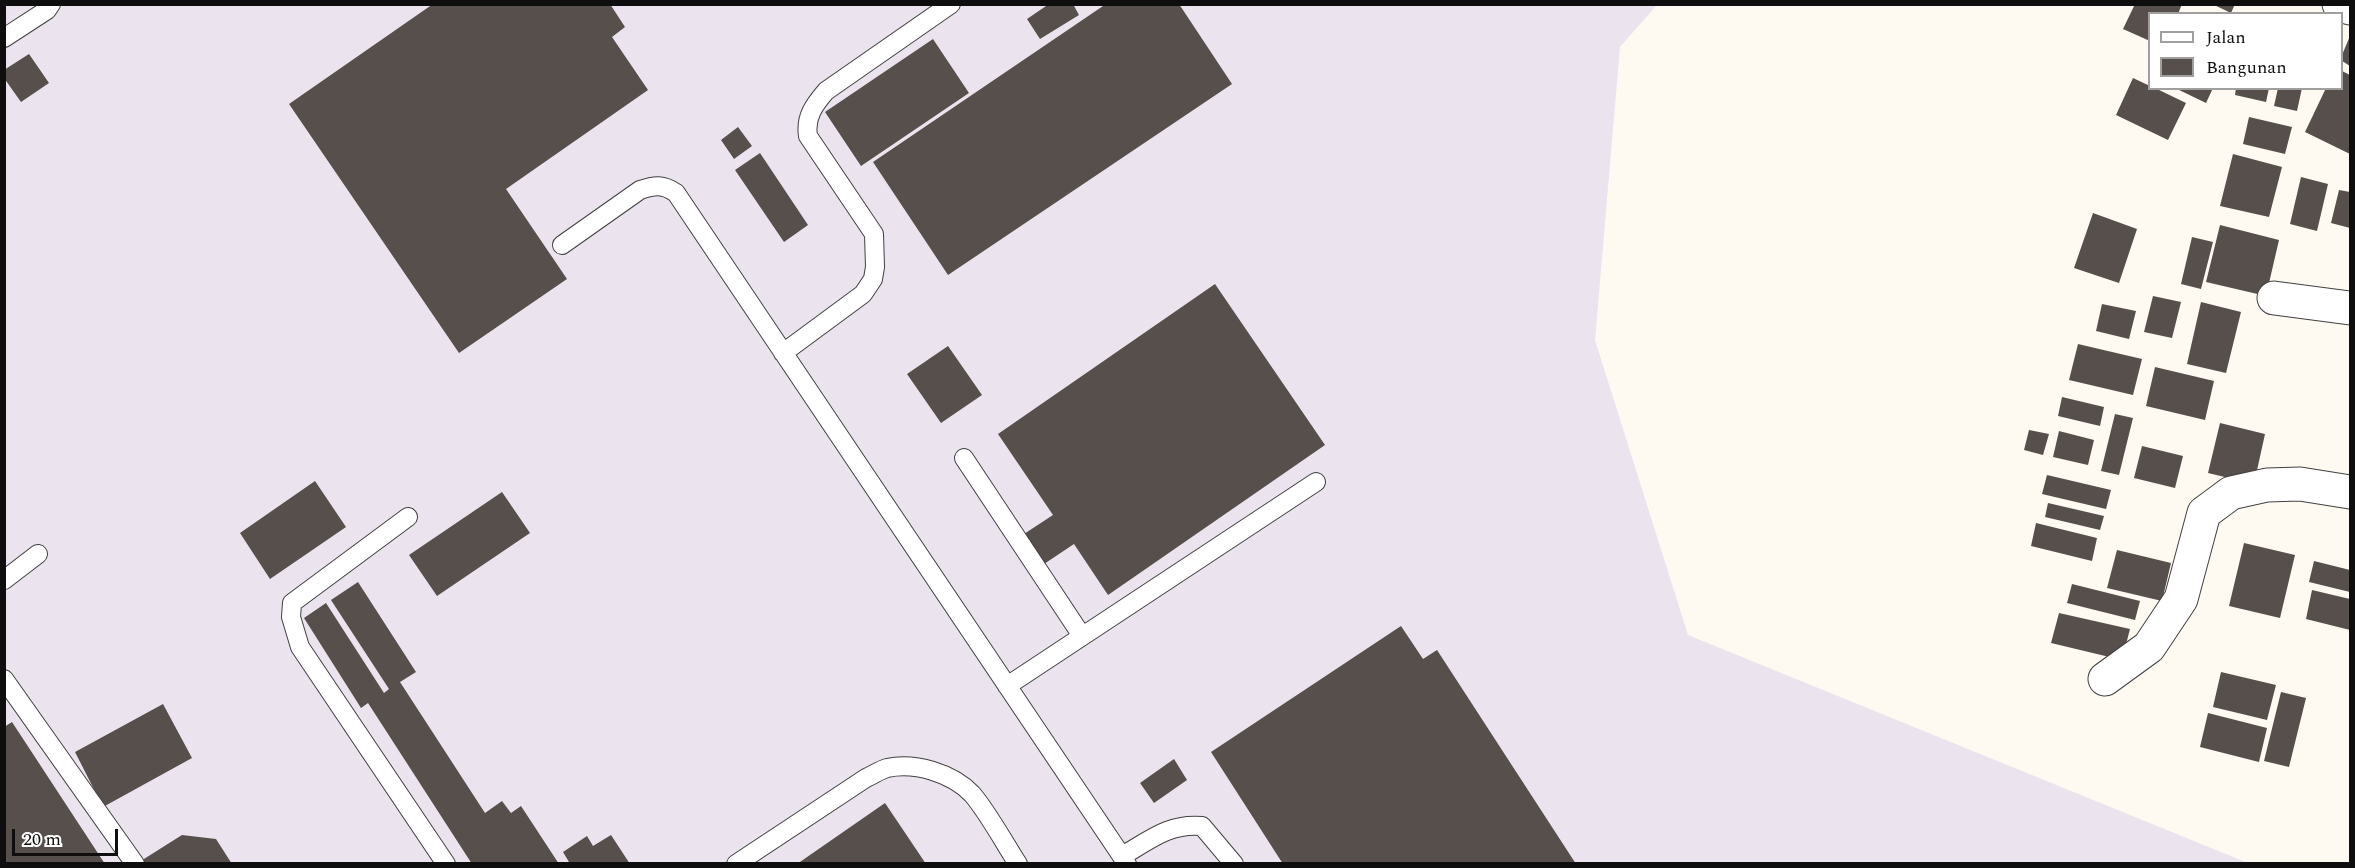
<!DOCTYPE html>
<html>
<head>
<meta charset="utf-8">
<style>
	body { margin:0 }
	#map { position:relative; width:2355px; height:868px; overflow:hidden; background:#fefaf1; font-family:Spectral,serif }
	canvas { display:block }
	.frame { position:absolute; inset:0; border:6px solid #0e0e0e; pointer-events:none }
	.legend { position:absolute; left:2148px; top:12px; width:195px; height:78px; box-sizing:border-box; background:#fff; border:2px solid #9f9f9f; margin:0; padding:8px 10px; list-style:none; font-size:18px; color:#0e0e0e }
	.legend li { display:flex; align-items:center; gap:12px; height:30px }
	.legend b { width:30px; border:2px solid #9f9f9f }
	.scale { position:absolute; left:12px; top:829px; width:106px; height:27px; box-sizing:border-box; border:3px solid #0e0e0e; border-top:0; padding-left:8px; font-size:18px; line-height:21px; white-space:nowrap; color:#0e0e0e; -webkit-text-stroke:4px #fff; paint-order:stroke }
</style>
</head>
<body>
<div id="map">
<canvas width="2355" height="868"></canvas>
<div class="frame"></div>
<ul class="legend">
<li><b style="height:8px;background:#fff"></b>Jalan</li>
<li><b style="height:16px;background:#574f4b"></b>Bangunan</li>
</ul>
<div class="scale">20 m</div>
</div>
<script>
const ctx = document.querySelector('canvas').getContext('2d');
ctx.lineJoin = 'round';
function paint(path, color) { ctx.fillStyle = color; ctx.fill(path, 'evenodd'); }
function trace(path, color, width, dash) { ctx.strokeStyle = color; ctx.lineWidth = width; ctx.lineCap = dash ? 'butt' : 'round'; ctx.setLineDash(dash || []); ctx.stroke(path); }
paint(new Path2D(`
	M5,4l1652,1 -37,42 -25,293 93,295 560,228 -2243,1z`), '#ebe3ed');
paint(new Path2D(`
	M433,4h177l15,23 -13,10 36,53 -142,99 61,90 -108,74 -170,-249z
	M1049,4h24l6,11 -39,24 -13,-20z
	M1106,4h73l53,80 -284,191 -75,-113z
	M2135,4h47l-4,10h-28v27l-27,-12z
	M2212,4h23l-4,9z
	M2350,36v30l-8,-5v-6z
	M933,39l36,54 -108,73 -36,-54z
	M29,54l20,29 -28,19 -17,-24v-8z
	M2342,71l8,4v79l-45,-22 21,-44h16z
	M2133,78l17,8v2h5l31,15 -18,37 -52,-25z
	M2175,88h38l-7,15z
	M2236,88h33l-3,14 -31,-7z
	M2278,88h24l-5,23 -23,-5z
	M2249,117l43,10 -7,27 -42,-10z
	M738,127l14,19 -18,13 -13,-19z
	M760,153l48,72 -24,17 -49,-72z
	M2233,154l49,13 -13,50 -49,-11z
	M2301,177l27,7 -11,47 -27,-7z
	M2339,190l11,2v36l-19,-5z
	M2093,213l44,16 -18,54 -45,-15z
	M2220,225l59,15 -13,56 -60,-14z
	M2192,237l21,5 -12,47 -20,-5z
	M1215,284l110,161 -217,150 -34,-51 -30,20 -20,-30 29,-19 -55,-81z
	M2153,296l28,6 -9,36 -28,-6z
	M2201,302l40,10 -15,61 -39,-9z
	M2102,304l34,7 -7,28 -33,-8z
	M2078,344l64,15 -9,36 -64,-15z
	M948,346l34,49 -41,28 -34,-49z
	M2155,367l59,14 -9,39 -59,-14z
	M2062,397l42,10 -4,19 -42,-10z
	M2115,414l18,4 -14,57 -18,-4z
	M2220,423l45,11 -11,50 -46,-11z
	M2029,430l20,4 -6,21 -19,-5z
	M2059,431l35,9 -6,25 -35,-8z
	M2142,446l41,10 -8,32 -41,-10z
	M2047,475l64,15 -5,19 -64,-15z
	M315,481l31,46 -76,52 -30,-46z
	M502,492l28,41 -93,63 -28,-41z
	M2048,503l56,13 -4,14 -55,-13z
	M2036,523l61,15 -5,23 -61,-15z
	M2244,543l51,12 -15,63 -51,-12z
	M2117,550l54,13 -9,38 -55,-13z
	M2314,561l36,9v22l-41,-10z
	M358,582l58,90 -16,10 85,131 17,-12 9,12 10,-7 38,58h-87l-104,-161 -7,5 -57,-90 22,-15 58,90 5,-4 -58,-89z
	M2072,584l68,17 -5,19 -68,-17z
	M2312,590l38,9v31l-44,-11z
	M2059,613l71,16 -8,31 -71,-17z
	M1401,626l22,33 14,-9 139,214h-293l-72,-112z
	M2221,672l55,13 -9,35 -54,-13z
	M2281,692l25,6 -17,69 -25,-6z
	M163,704l29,54 -89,49 -28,-55z
	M2208,713l59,15 -8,34 -59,-15z
	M12,722l93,142h-101v-137z
	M1174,759l13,21 -33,23 -14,-20z
	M885,803l41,61h-129z
	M182,835l34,4 16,25h-96z
	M611,835l19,29h-63l2,-2 -6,-10 24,-16 6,10z`), '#574f4b');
const service = new Path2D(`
	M4,38l43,-28 4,-6
	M562,245l78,-55c15,-5 23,-6 36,3l451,671
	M783,353l80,-59 10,-15 2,-12 -1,-33 -66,-98c-3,-19 6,-31 18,-45l125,-87
	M964,458l118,178
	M408,517l-116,86 -1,14 9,30 146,217
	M4,580l34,-26
	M4,679l131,185
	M1007,686l309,-204
	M1122,856c28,-16 47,-33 80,-30l32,38
	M736,864l130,-86c7,-3 14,-8 21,-10 28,-6 65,5 85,26 15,17 33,50 46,70`);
const minor = new Path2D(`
	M2339,4l11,4
	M2274,298l76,10
	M2105,679l44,-32 32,-48 23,-86 27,-20 36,-8 33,-1 50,8`);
trace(service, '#414141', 20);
trace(minor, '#414141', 35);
trace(service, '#fff', 18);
trace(minor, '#fff', 33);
</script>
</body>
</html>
